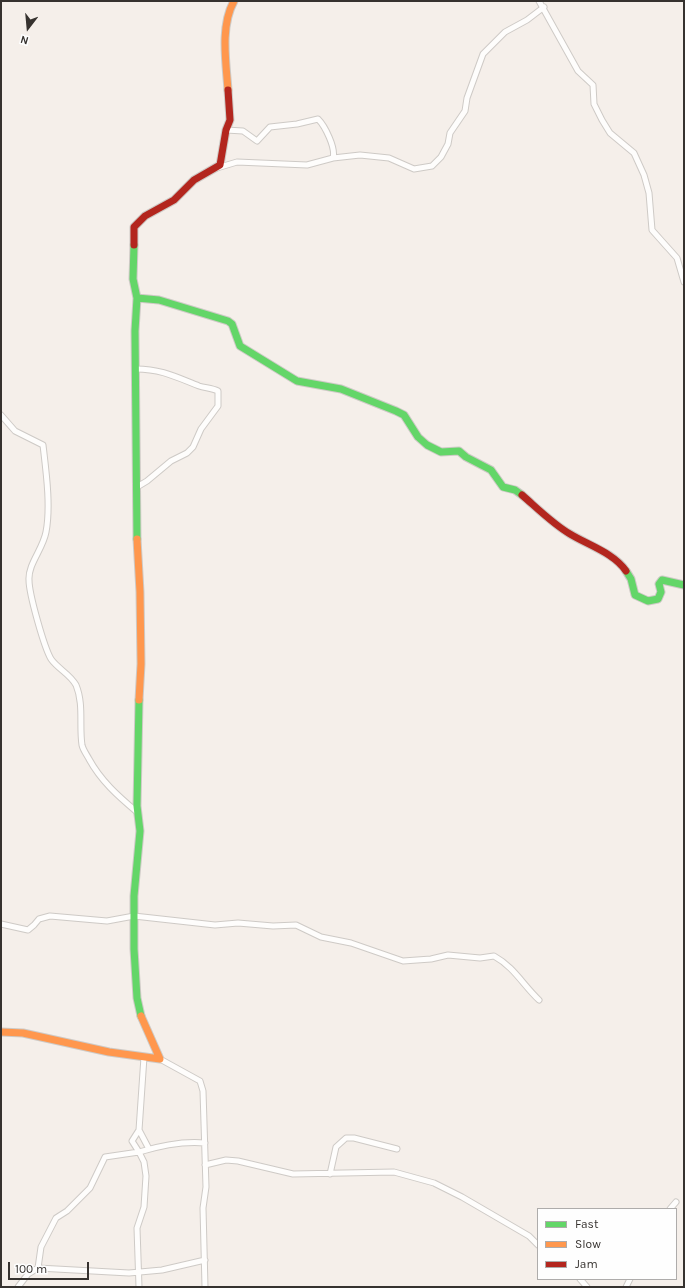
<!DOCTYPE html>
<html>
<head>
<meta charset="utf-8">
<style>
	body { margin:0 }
	#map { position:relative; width:685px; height:1288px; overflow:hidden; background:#f5efea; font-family:Karla,sans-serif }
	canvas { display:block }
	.frame { position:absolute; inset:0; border:2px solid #36322f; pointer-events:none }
	.legend { position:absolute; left:537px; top:1208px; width:140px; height:72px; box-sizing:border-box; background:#fefefe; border:1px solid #aeacab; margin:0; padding:5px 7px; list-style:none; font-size:12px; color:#36322f }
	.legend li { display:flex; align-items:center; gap:8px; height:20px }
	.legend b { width:20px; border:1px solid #aeacab }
	.north { position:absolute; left:8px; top:8px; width:40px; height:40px; -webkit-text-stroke:3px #fefefe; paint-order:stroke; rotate:196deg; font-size:11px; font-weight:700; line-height:16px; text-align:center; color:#36322f }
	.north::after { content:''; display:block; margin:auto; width:14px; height:18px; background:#36322f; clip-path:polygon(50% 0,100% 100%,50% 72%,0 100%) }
	.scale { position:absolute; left:8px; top:1262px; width:81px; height:18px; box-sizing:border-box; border:2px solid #36322f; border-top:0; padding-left:5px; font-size:12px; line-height:14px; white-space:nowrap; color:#36322f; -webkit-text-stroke:3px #fefefe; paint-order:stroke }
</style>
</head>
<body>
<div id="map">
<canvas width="685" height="1288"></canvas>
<div class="frame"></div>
<ul class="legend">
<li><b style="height:5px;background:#63d668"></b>Fast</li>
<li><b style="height:5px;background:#ff974d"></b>Slow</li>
<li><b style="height:5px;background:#b3261e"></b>Jam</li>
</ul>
<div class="north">N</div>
<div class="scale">100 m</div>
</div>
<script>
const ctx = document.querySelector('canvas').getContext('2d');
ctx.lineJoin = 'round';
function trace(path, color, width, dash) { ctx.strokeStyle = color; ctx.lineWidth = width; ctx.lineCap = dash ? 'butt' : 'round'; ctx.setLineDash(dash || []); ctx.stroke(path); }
const street = new Path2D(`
	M539,1l39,70 15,14 1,19 8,16 8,13 24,20 10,22 5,18 3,37 25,28 7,24
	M226,130l17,1 14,10 13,-14 27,-3 21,-5c7,7 18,29 15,39
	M217,168l20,-6 70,3 26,-7 27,-3 29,3 25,11 18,-3 9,-9 7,-13 2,-11 15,-22 2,-13 16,-44 22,-22 22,-12 17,-13
	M136,369c25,0 40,8 63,17 6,2 13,2 19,5v15l-17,23 -8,18 -6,6 -16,8 -24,20 -10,6
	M1,415l14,16 28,14c3,26 8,61 3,87 -3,17 -18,32 -17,48 0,14 15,67 22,79 7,10 19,15 25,26 8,19 3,41 6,60 1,5 5,10 7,14 12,22 29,37 48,53
	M1,924l27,6 6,-5 5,-6 11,-3 57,5 27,-5 81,9 23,-2 35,3 23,-1 25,12 30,6 52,18 28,-2 17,-4 32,3 14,-2c20,11 29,29 45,44
	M160,1059l40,22 3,10 3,96 -3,21 2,79
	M139,1130l10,19
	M205,1165l21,-5 12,1 55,13 101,-2 40,11 28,14 67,39 9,9
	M330,1174l6,-27 10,-9h8l43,11
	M670,1209l6,-7
	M38,1268l3,-21 15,-29 11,-7 23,-23 15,-31 34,-5 -7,-11 7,-11 5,-73
	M580,1279l7,8
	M18,1287l10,-13 10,-6 91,5 33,-3 43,-10
	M139,1287l-2,-59 7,-21 2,-31 -2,-14 -5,-10c20,-6 46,-11 66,-9
	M626,1287l4,-8`);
const fast = new Path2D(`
	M134,245l-1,34 4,19 -2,33 2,208
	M137,298l22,2 69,21 4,3 8,22 57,35 44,8 55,22 8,4 14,22 9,8 14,7 18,-1 7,6 25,13 12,17 12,3 7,5
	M626,571l5,8 4,16 13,6 10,-2 3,-7 -2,-8 3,-4 22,5
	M139,700l-2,106 3,25 -6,65v53l3,49 4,18`);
const slow = new Path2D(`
	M228,90c-2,-28 -8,-64 6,-89
	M137,539l3,53 1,72 -2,36
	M1,1032l22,1 86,19 51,7 -19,-43`);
const jam = new Path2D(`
	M134,245v-18l11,-11 29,-16 20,-20 26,-15 6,-35 4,-10 -2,-30
	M522,495c15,13 31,29 48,39 18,11 44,19 56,37`);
trace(street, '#cecac6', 7);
trace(fast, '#cecac6', 9);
trace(slow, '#cecac6', 9);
trace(jam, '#cecac6', 9);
trace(street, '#fefdfc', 5);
trace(fast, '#63d668', 7);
trace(slow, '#ff974d', 7);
trace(jam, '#b3261e', 7);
</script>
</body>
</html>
